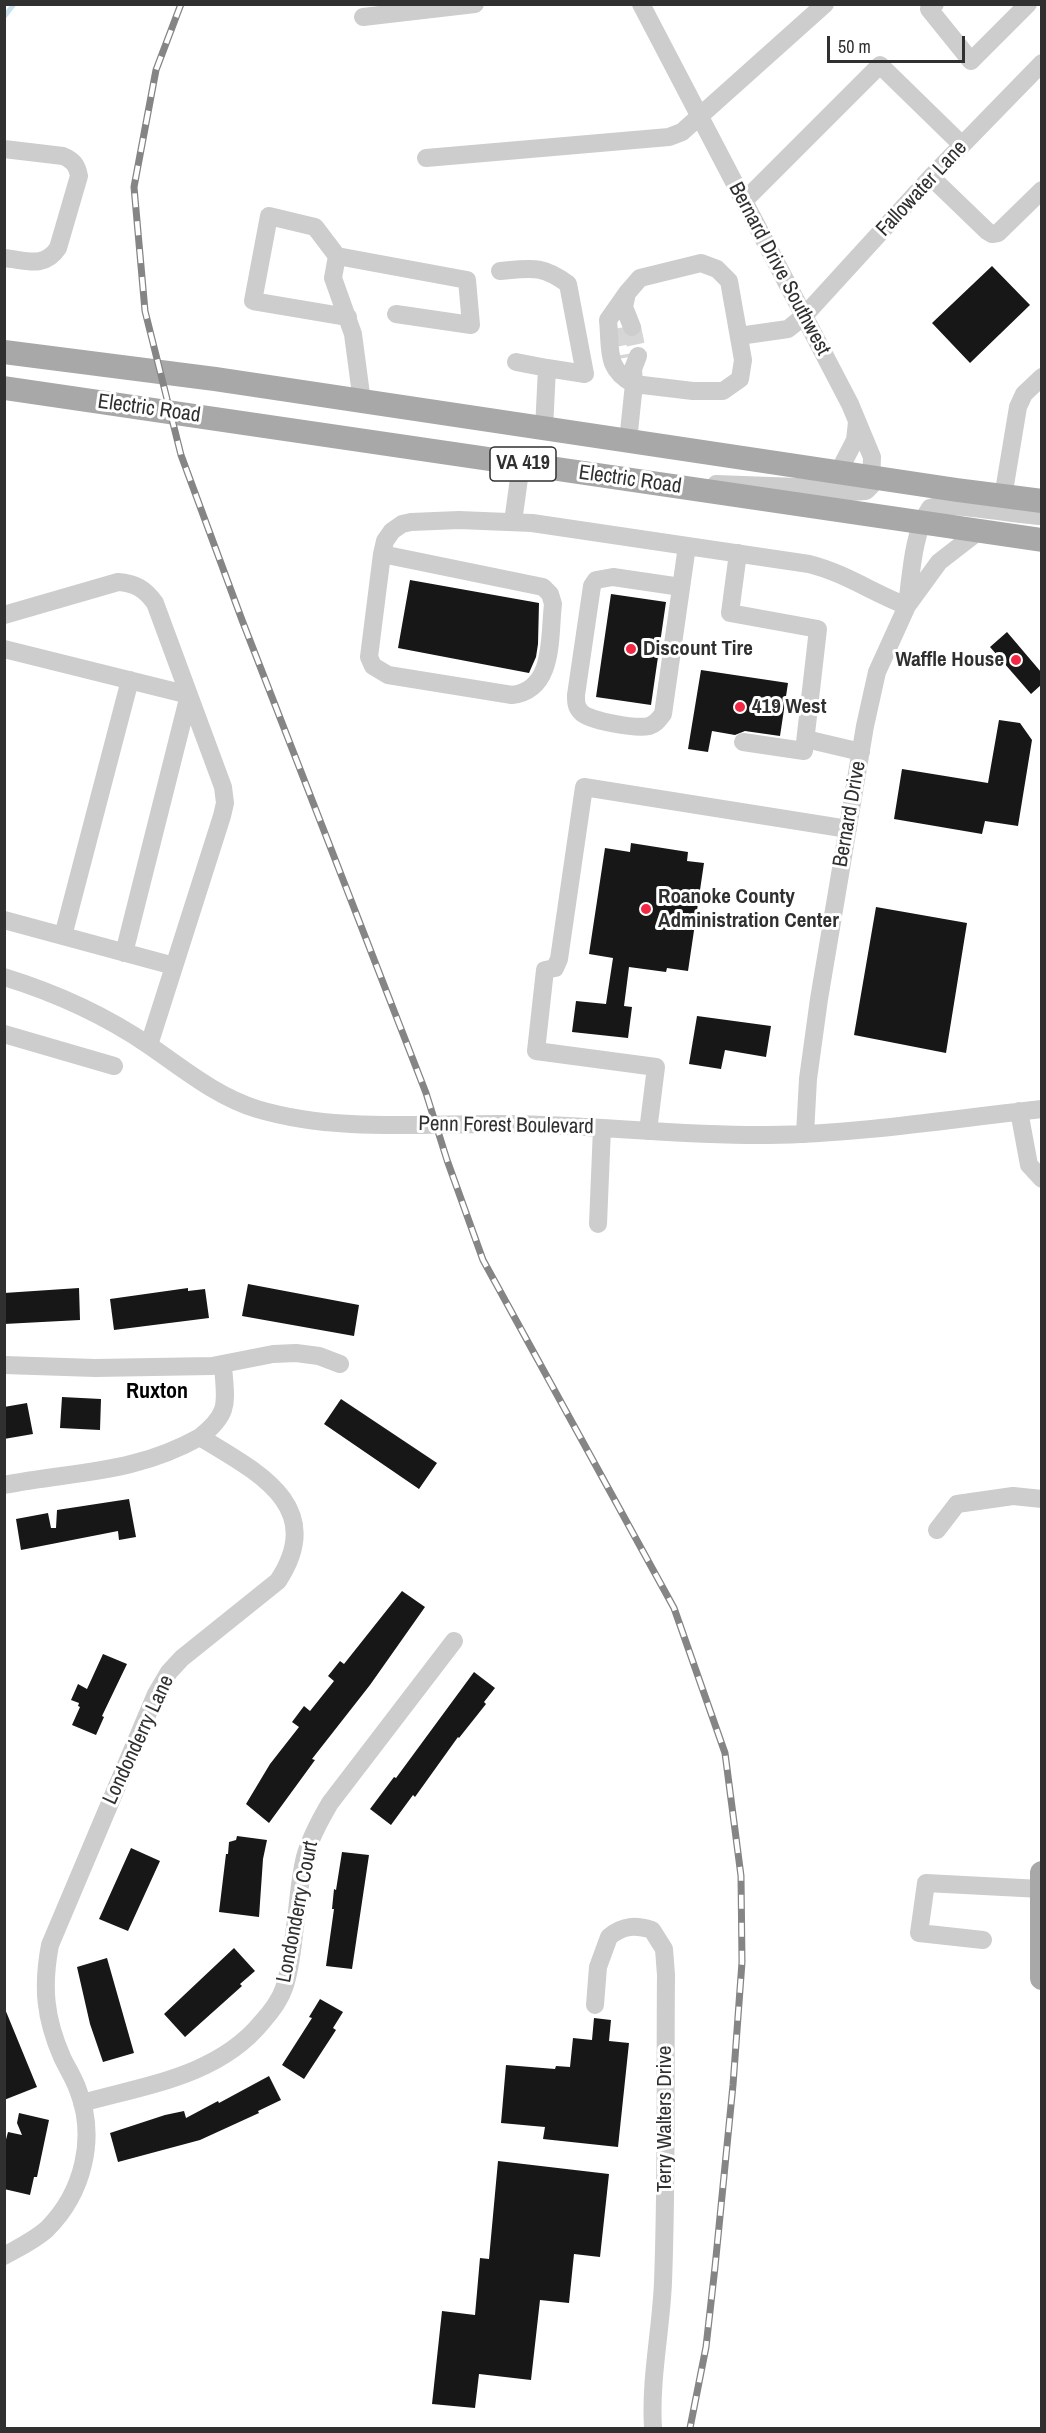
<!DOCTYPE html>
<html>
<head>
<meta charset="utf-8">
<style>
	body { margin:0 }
	#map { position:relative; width:1046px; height:2433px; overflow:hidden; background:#fff; font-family:"Archivo Narrow",sans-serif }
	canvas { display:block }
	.frame { position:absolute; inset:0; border:6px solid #303030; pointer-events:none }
	.scale { position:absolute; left:827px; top:36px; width:138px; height:27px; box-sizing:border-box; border:3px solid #303030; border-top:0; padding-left:8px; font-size:18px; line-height:21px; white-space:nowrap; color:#303030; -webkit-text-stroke:4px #fff; paint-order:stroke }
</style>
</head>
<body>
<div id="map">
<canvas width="1046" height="2433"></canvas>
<div class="frame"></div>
<div class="scale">50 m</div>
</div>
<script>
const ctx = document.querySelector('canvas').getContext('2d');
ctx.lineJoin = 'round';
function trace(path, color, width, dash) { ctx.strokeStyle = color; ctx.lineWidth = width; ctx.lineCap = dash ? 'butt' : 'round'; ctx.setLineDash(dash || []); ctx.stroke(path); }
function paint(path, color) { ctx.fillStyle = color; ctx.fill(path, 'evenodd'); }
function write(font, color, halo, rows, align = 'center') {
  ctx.font = font + ' "Archivo Narrow",sans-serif'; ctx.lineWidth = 6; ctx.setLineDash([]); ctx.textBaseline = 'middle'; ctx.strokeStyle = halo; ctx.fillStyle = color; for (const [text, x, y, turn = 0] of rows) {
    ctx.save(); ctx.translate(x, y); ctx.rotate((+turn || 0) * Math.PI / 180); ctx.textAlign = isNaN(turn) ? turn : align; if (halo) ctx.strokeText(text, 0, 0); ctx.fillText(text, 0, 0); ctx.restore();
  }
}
trace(new Path2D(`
	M4,17l10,-13`), '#c8e2ef', 5);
paint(new Path2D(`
	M992,266l38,39 -60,58 -38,-40z
	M410,580l129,23 -1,41 -2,13 -7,16 -131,-25z
	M611,594l55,8 -15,103 -55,-8z
	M1007,632l34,40v13l-10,9 -41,-47z
	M701,670l87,13 -8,53 -35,-5 -10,4 -23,-4 -4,21 -20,-3z
	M999,720l21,3 12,17 -14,86 -33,-5 -3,13 -88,-15 8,-50 86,14z
	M631,843l57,9 -1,9 17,2 -16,108 -21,-3 -1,4 -37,-5 -5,39 8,1 -4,31 -56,-6 4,-31 30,3 7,-46 -24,-4 16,-106 25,4z
	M876,907l91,16 -21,130 -92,-18z
	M697,1016l74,10 -5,31 -41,-7 -4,19 -32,-5z
	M248,1284l111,21 -5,31 -112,-20z
	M79,1288l1,32 -76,4v-31z
	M188,1288v3l17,-2 4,29 -95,12 -4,-31z
	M62,1397l39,2 -1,31 -40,-2z
	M341,1399l96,64 -18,26 -95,-65z
	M27,1403l6,31 -29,5v-32z
	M129,1499l7,38 -17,3 -1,-9 -97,19 -5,-31 32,-6 3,15h5l1,-18z
	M402,1591l23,16 -55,78 -58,74 3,1 -46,63 -23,-19 24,-40 29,-37 -7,-5 12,-16 6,5 24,-30 -6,-5 12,-15 4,3z
	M103,1654l24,10 -25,52 2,1 -8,18 -24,-10 8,-18 -2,-1 1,-3 -8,-3 7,-16 9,5z
	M474,1672l21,16 -11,14 2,2 -27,34 -1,-1 -43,60 -2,-2 -22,30 -21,-16 24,-32 2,1z
	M237,1836l30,4 -4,19 -4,58 -40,-5 7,-58h2l1,-12 7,-2z
	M131,1848l29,13 -32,70 -29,-12z
	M342,1852l27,3 -17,114 -26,-3 8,-57h-2l2,-20 2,1z
	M234,1948l21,23 -15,13 2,2 -57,51 -21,-23z
	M107,1958l27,95 -31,9 -13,-38 -13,-57z
	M320,1999l23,13 -10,16 3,2 -32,49 -22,-14 30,-47 -3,-1z
	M5,2009l32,78 -33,13v-90z
	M594,2018l17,2 -2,21 20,2 -11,104 -75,-8 2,-12 -44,-4 5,-58 49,4 1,-3 14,1 3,-29 19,2z
	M269,2076l12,24 -23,11 1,2 -59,27 -82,22 -8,-29 55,-18 19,-4 2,7 32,-17 1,2z
	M19,2113l30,7 -12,57h-3l-4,18 -26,-6v-42l4,-15 14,3 -5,-12z
	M498,2161l111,13 -9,83 -26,-3 -5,49 -29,-3 -9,80 -52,-6 -4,34 -43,-4 10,-93 33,4 5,-57 9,1z`), '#171717');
trace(new Path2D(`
	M632,327l6,29
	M619,328l5,30`), '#d6d6d6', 18, [18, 9]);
trace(new Path2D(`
	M641,4l209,400 22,53 -1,29 -5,5 -16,1 -52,-5 -82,-3
	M935,4l-6,5 42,52 57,-57
	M363,17l112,-13
	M4,149l59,7c10,4 14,9 16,20l-21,72c-14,21 -32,12 -54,10
	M426,158l243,-21 13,-5 143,-128
	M931,177l56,54 5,3 6,-1 44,-43
	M744,201l136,-136 82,80
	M337,256l-22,-29 -46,-11 -16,85 95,16
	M500,271c32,-3 42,-6 68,13l17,90 -38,-6
	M627,293l-3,14 8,20
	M739,336l49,-7 16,-13 127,-139 111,-114
	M516,362l31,6 -3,61
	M362,402l-9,-68 -20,-56 4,-22 130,24 4,45 -75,-11
	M628,441l6,-57 59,7h30l17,-12 3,-19 -14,-79 -12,-12 -16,-6 -61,15 -13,15 -19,27c3,30 -3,49 26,64l-1,-15 5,-13
	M838,473l17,-33 2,-18
	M1003,497l15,-90 6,-13 18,-17
	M513,522l8,-58
	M738,553l-8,60 88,16 -14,122 -61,-9
	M382,554l3,-13 7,-10 10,-7 9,-2 48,-2 73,3 277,41c36,9 64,29 98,42
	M382,554l161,33 7,7 3,10c-4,33 2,86 -41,91l-124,-20 -15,-9 -4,-9z
	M681,587l-68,-10 -17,3 -4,6 -16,109c0,7 0,12 5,17 7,9 56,17 68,14 7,-2 10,-7 14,-12l24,-168
	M907,605c4,-29 6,-74 23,-97 19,-7 85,7 112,8
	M4,615l114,-33c17,1 27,7 37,21l68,184 2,16 -3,13 -73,229
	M4,649l185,46 -65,258
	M806,739l55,13
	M4,920l170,46
	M63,936l67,-256
	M4,977c52,16 102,39 146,69 35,24 66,50 107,63 80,24 169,14 252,15 86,1 172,12 259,11 91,-1 183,-16 274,-26
	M4,1034l110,32
	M1019,1111l10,54 13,14
	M648,1131l8,-64 -120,-16 9,-81 10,-2 4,-9 25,-172 264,42
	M805,1134l3,-55 11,-80 46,-273 12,-54 30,-66 32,-44 40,-31
	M598,1224l4,-96
	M4,1365l91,3 117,-2 61,-12 23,-1 23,3 21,8
	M200,1437c32,-25 25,-36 23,-73
	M4,1485c72,-14 130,-11 196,-48 55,34 128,68 78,144l-96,77 -13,14 -13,22 -106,251c-8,42 -5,73 12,112 5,11 12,21 16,33 19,48 5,103 -31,139 -12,11 -29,19 -43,27
	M937,1530l20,-26 56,-8 29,3
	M983,1940l-64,-7 7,-50 115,6
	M595,2005l3,-38 11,-30c14,-12 27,-12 43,-7l12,19 2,26c-1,102 1,205 -3,307 -2,49 -13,97 -10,146
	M82,2103c64,-18 136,-27 180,-81 9,-10 18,-22 22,-34 6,-17 8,-36 10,-54 4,-25 5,-53 11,-77 5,-19 15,-37 25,-54l124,-162`), '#cdcdcd', 18);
trace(new Path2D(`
	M4,352l211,27 742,111 85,11
	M4,388l1038,152
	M1042,1873v105`), '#a8a8a8', 24);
const rail = new Path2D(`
	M181,4l-25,66 -22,117 11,124 36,144 61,165 184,473 21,67 36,100 191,348 51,145 16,123 1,86 -9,123 -18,182 -9,80 -16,81`);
trace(rail, '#858585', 7);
trace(rail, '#fff', 4.5, [14]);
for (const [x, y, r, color] of [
	[631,649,6,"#f12744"],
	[1016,660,6,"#f12744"],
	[740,707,6,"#f12744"],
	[646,909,6,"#f12744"]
]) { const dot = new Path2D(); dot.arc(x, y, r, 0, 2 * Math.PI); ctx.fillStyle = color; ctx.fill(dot); trace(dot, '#fff', 2); }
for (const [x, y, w] of [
	[523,464,66]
]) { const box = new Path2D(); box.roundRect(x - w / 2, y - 17, w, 34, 4.5); ctx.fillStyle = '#fff'; ctx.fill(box); trace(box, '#303030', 1.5); }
write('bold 20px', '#303030', null, [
	["VA 419",523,464]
]);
write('21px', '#303030', '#fff', [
	["Fallowater Lane",922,189,-47],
	["Bernard Drive Southwest",779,269,62],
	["Electric Road",149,409,8],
	["Electric Road",630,480,8],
	["Bernard Drive",850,814,-80],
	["Penn Forest Boulevard",506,1126,1],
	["Londonderry Lane",139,1740,-65],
	["Londonderry Court",298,1912,-79],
	["Terry Walters Drive",665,2119,-90]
]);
write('bold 21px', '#303030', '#fff', [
	["Discount Tire",643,649],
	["Waffle House",1004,660,"right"],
	["419 West",752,707],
	["Roanoke County",658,897],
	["Administration Center",658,921]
], 'left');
write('bold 22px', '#000', '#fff', [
	["Ruxton",157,1392]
]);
</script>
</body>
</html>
